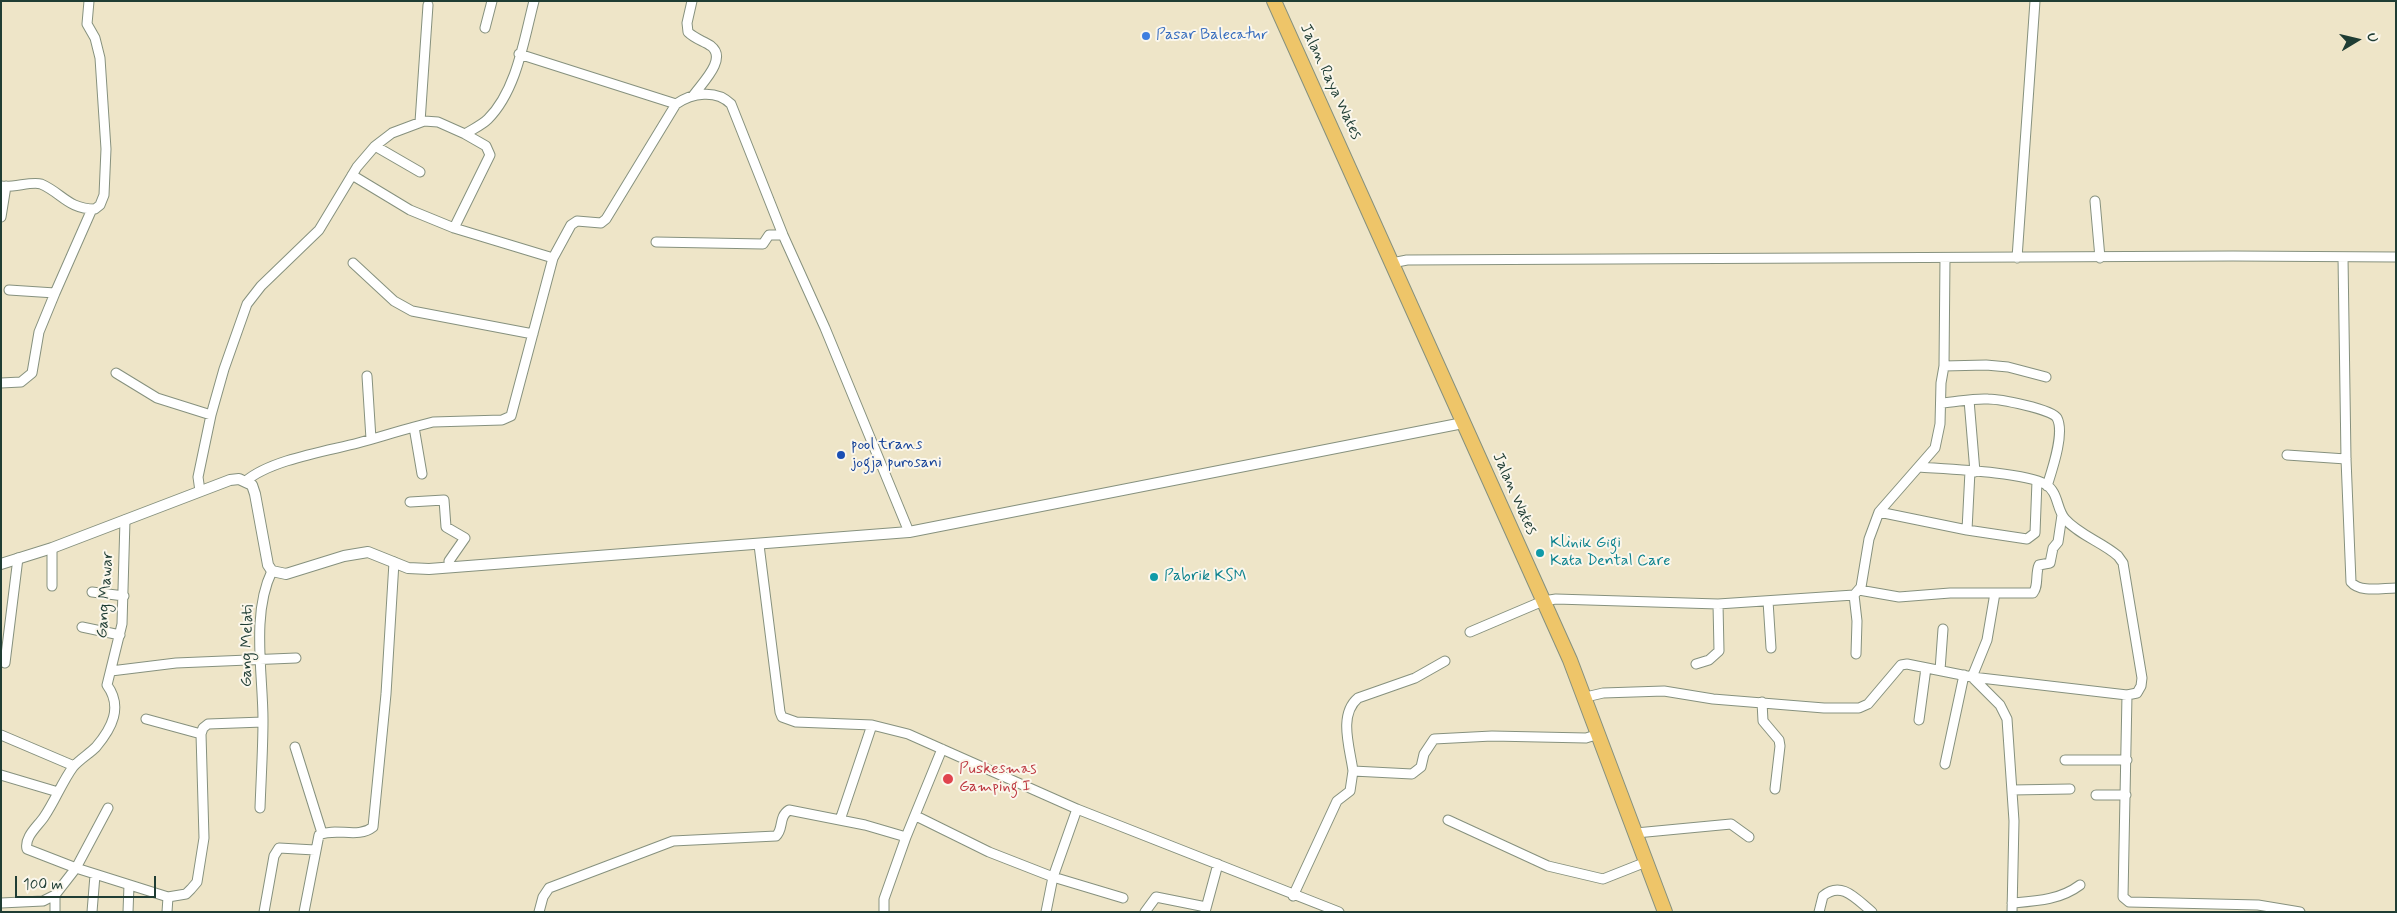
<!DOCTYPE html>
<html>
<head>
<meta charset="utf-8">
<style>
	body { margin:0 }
	#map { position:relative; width:2397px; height:913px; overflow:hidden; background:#eee5c8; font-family:Mynerve,sans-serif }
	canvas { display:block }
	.frame { position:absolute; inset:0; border:2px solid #1f3d34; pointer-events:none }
	.north { position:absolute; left:2332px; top:15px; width:50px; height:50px; -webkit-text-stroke:4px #fbf7ec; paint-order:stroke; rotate:81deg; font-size:14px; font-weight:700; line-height:20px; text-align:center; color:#1f3d34 }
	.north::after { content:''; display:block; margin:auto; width:18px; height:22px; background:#1f3d34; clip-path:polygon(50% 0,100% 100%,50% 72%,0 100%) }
	.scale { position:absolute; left:15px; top:876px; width:141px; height:22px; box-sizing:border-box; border:2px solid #1f3d34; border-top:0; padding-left:6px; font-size:15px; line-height:18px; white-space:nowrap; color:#1f3d34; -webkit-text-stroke:4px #fbf7ec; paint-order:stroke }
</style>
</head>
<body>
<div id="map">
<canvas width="2397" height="913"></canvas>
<div class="frame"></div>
<div class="north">U</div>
<div class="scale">100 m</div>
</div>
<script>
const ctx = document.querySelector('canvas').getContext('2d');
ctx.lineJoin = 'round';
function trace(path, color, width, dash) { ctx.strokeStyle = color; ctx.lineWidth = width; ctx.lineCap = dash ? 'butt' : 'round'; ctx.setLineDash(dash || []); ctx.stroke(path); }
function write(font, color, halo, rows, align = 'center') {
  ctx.font = font + ' Mynerve,sans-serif'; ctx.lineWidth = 4; ctx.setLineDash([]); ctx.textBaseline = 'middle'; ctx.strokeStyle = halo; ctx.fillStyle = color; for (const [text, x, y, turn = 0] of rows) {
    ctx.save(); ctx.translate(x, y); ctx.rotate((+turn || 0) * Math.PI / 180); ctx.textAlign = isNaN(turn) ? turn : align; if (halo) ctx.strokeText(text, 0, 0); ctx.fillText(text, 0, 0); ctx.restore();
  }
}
const minor = new Path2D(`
	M692,1l-5,22 1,9c7,7 16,9 23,14 17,13 -10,38 -18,50
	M485,28l7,-27
	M519,54l157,50
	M420,122l8,-117
	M375,146l45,26
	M352,175l58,35 44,18 99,30
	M1,186c12,2 31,-5 40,-2 21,9 27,25 54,25l5,-4 4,-10 2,-46 -6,-91 -5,-20 -8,-14 2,-23
	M2095,201l5,57
	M1,217l5,-31
	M454,228l36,-73 -4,-9 -21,-12
	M656,242l107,2 6,-9h14
	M2343,257l3,202 5,123c9,11 31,6 45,6
	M2017,258l18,-257
	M353,263l41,38 18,10 121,23
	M1392,263l15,-3 826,-4 163,1
	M9,290l46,3 37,-84
	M1944,366l42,-1 22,2 38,10
	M116,373l41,25 54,17
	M367,376l4,63
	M1,383l20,-1 11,-9 7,-41 16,-39
	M1969,400l6,72
	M1942,403c15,-1 31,-5 46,-4 11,0 64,10 69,19 8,15 -5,52 -10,68
	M414,427l19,-5 69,-2 9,-4 42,-158 18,-33 6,-4 24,2 5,-4 70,-115c16,-11 40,-15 55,0l52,131 42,93 84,204
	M2287,455l59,4
	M1919,467c27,2 105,5 126,17 14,8 11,25 20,35 14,16 37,23 53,37l5,7 19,115 -1,8 -4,7 -10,2 -155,-18 15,-37 8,-47h38c6,-7 2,-19 6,-28l11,-2 3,-15 5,-6 4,-27
	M246,481c24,-21 81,-30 112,-38 19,-5 37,-11 56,-16l8,47
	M200,491l-2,-14 13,-62 13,-46 23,-65 14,-18 58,-56 38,-63 18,-21 17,-13 32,-12 14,1 27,12c8,-5 17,-9 23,-15 29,-29 36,-80 46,-118
	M410,502l34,-2 2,27 19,11 -16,23 1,6
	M1879,512l88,18 3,-59
	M1967,530l60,9 8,-6 2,-52
	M759,545l21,167 2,5 14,5 76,3 36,9 169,75 262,103
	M52,548v38
	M1859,590l40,7 51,-4h45
	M92,592l32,4
	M1854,595l3,26 -1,33
	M1768,601l3,47
	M82,627l38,8
	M1470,632l73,-31 13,-2 162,5 136,-9 7,-8 8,-48 10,-27 56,-64 5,-24 1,-41 3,-17 1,-108
	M5,663l13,-105
	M1696,664l13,-4 10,-9 -1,-47
	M1940,670l3,-41
	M111,671l65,-8 120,-5
	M2127,695l-4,202 6,5 129,3 42,7
	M1586,697l17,-4 61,-2 49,8 111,9h35l9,-4 33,-39 6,-1 65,13 28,28 7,14 7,102 -2,91
	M1762,702l1,19 16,19 1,6 -5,43
	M146,719l55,15
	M1919,720l7,-52
	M1,735l73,31
	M295,747l27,86
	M2065,760h62
	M1945,764l19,-89
	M1353,771c-3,-23 -15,-56 5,-73l57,-20 30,-17
	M1,775l57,17
	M2012,790l58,-1
	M2096,795h30
	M108,808l-32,60 -49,-19c-3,-12 11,-23 17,-32 11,-16 18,-35 29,-50 7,-8 16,-13 23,-20 16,-19 27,-40 11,-62l15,-61 3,-104
	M260,808c1,-29 3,-59 3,-88 0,-46 -12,-106 9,-149
	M916,816l73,36 64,25 70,21
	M840,820l32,-95
	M1448,820l100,46 55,13 43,-17
	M1636,833l95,-9 18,13
	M1293,896l44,-95 13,-10 3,-20 59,3 9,-7 3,-13 10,-15 58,-3 94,2 13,-4
	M1,903l42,-2 12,-6 21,-27 92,29 18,-3 5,-5 6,-7 7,-44 -3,-104 2,-6 5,-4 55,-2
	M2012,903c25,-2 48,-3 68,-18
	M55,912v-17
	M92,912l3,-37
	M128,912l1,-27
	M167,912l1,-15
	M264,912l10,-56 5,-8 36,2
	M304,912l15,-77c17,-8 39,4 54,-8l13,-133 8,-132
	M539,912l4,-15 6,-9 124,-47 103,-5c8,-7 2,-19 13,-26l76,15 41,12 36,-88
	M884,912v-13l22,-62
	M1046,912l7,-35 24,-68
	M1145,912l11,-15 50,10
	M1205,912l13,-48
	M1819,912l4,-16c19,-16 34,4 49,16`);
const tertiary = new Path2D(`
	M1,564l51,-16 178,-68 9,-1 13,6 3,9 13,71 4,6 14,3 58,-18 24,-4 40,16 21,1 480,-37 554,-109`);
const trunk = new Path2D(`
	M1274,1l296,659 95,252`);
trace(minor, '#86917e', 11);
trace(tertiary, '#86917e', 12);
trace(trunk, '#86917e', 16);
trace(minor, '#fff', 9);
trace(tertiary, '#fff', 10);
trace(trunk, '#eec569', 14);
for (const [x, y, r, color] of [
	[1146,36,5,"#3f7fe0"],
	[841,455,5,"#1a4fb4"],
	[1540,553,5,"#0f9aa8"],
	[1154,577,5,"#0f9aa8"],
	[948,779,6,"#e0444e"]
]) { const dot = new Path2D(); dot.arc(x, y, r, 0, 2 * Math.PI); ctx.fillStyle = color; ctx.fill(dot); trace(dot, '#fbf7ec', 2); }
write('16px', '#366cbe', '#fbf7ec', [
	["Pasar Balecatur",1156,36]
], 'left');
write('16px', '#1f3d34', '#fbf7ec', [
	["Jalan Raya Wates",1330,82,65],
	["Jalan Wates",1514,494,66],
	["Gang Mawar",106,595,-86],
	["Gang Melati",248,646,-89]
]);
write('16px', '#164399', '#fbf7ec', [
	["pool trans",851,446],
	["jogja purosani",851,464]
], 'left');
write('16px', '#0d838f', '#fbf7ec', [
	["Klinik Gigi",1550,544],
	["Kata Dental Care",1550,562],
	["Pabrik KSM",1164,577]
], 'left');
write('16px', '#be3a42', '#fbf7ec', [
	["Puskesmas",959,770],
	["Gamping I",959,788]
], 'left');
</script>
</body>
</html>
